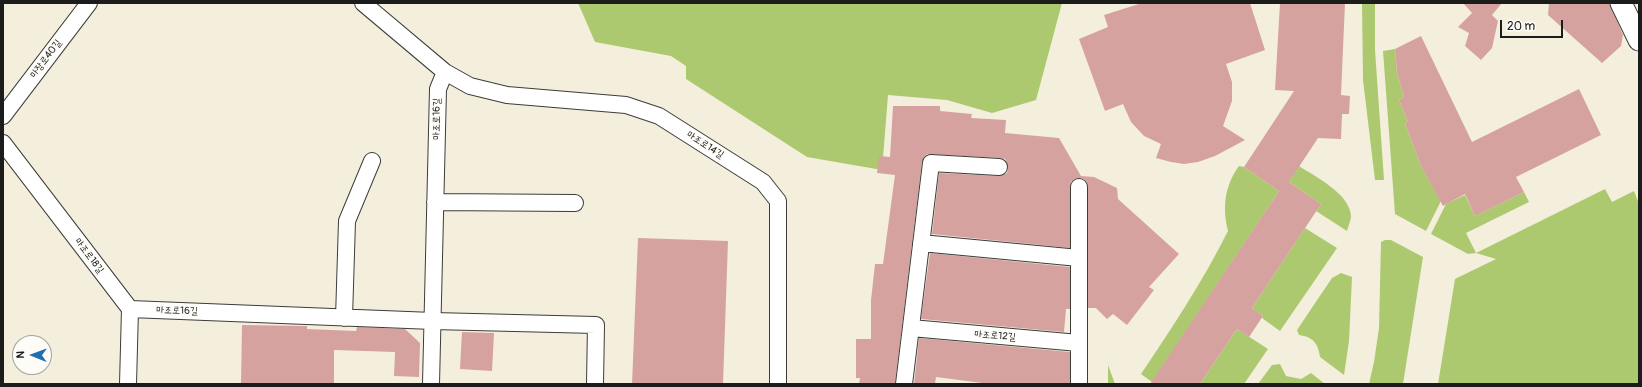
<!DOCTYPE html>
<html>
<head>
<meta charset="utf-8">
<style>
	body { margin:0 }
	#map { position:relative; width:1642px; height:387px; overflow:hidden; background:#f4efdd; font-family:Pangolin,sans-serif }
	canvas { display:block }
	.frame { position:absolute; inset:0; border:4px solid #1c1c1c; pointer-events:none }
	.north { position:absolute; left:12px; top:335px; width:40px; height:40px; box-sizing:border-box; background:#fdfcf7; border:1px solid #a3a29f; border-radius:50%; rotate:271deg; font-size:11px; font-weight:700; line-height:16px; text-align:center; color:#1c1c1c }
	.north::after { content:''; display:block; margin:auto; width:14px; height:18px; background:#1f6fb2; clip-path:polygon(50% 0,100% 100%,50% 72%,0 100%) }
	.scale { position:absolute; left:1500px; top:20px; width:63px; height:18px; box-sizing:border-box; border:2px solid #1c1c1c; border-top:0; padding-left:5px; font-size:12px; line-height:14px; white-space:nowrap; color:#1c1c1c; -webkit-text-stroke:3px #fdfcf7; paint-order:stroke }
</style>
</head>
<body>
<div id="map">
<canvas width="1642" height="387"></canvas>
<div class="frame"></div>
<div class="north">N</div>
<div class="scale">20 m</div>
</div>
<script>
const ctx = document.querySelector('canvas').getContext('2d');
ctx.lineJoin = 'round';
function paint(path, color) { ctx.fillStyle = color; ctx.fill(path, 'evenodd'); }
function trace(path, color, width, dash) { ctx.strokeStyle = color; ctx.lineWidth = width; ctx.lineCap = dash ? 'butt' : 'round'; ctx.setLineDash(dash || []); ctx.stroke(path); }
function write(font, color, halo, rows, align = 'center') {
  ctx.font = font + ' Pangolin,"Poor Story",sans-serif'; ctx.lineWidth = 3.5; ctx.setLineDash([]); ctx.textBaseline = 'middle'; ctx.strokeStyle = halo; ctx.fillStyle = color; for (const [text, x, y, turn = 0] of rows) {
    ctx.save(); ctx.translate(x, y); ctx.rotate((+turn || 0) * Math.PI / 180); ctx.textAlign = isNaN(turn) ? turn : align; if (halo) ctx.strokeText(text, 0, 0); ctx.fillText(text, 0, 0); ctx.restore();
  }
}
paint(new Path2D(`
	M578,3h484l-26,97 -44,13 -45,-13 -59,-5 -6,75 -75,-13 -121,-78v-13l-15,-10 -76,-14z
	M1362,3h13v47l9,130h-9l-12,-100z
	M1395,49l2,24 7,24 -5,3 9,21 -3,2 16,43 20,35 -15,30 -31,-17 -12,-163z
	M1239,166l5,1 35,24 -127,191 -11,-8c31,-46 62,-93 87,-143 -6,-24 -3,-46 11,-65z
	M1299,166c17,11 51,28 52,50 0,4 -3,11 -4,15l-31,-20 5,-7 -32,-22z
	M1605,189l7,13 22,-11 5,13v180h-201l17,-105 41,-20 -20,-6 -8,1 -37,-20 15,-30 19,-9 10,21 49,-24 5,10 -63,31 10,20z
	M1305,228l32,20 -57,83 -18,-13 1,-2 -11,-8z
	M1385,240h6l32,17 -20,127h-34l5,-22 5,-34 2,-86z
	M1341,273l11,4 -3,64 -5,34 -24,-18c-2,-14 -7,-20 -21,-22l-2,-5 35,-52z
	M1237,329l31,20 -24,35h-44z
	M1280,364l6,12 15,3 10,-6 14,11h-67l14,-19z
	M1108,365l7,19h-7z`), '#acc970');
paint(new Path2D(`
	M1142,3h108l15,47 -39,14 6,18v19l-9,25 22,14 -30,16 -17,6 -14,2 -13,-2 -15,-4 5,-14 -17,-8 -13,-14 -8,-18 -18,7 -26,-72 29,-12 -4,-12z
	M1280,3h65l-4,92 9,1 -1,18h-7l-1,25 -23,-1 -29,44 32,22 -69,104 11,8 -14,21 -12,-8 -37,55h-50l129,-193 -35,-24 50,-76 -19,-1z
	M1463,3h39l-10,12 6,6 -6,27 -11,12 -16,-14 4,-13 -11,-6 14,-14z
	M1549,3h60l14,32 -2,11 -19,17 -54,-48z
	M1421,36l51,106 107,-53 22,46 -85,42 8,15 -49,24 -10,-22 -22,12 -22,-40 -16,-43 3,-2 -9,-21 5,-3 -7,-24 -2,-24z
	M893,106h47v5l32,3 -1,4 35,2 -1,13 54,5 22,38 13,1 23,11 1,11 61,55 -30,33 5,3 -27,35 -14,-11 -6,5 -11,-11h-8v-121l-1,-4 -3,-4 -5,-1 -4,1 -4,3 -1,5v61l-138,-14 7,-61 60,3 8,-3 1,-6 -3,-8 -5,-1 -73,-4 -3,3 -2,5 -27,222h-36l1,-6h-4v-39h15v-39l4,-36h8l12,-89 -18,-2 2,-17 11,1z
	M638,238l90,3 -5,143h-91z
	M930,253l140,14v42h-4l-2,23 -143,-13z
	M242,325l65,1v3l49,2 1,-4 48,2 15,14 -1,34 -25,-1 1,-24 -61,-2v34h-93z
	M462,332l32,1 -2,38 -32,-2z
	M919,338l151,14v32h-80l-54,-7 -1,7h-21z`), '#d6a29f');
const minor = new Path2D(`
	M363,3l82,69 25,14 37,9 119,10 33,11 104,66 15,19v183
	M3,116l86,-113
	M3,143l127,166 -2,75
	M1079,187v197
	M435,202l140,1
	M921,243l158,15
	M130,309l303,12 163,4 -1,59
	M344,318l3,-97 25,-60
	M911,328l168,15
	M431,384l7,-295 7,-17
	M904,384l27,-221 68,4`);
const tertiary = new Path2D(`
	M1621,3l18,37`);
trace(minor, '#3c3c39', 18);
trace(tertiary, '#3c3c39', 23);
trace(minor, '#fff', 16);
trace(tertiary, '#fff', 21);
write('10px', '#1c1c1c', '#fdfcf7', [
	["마장로40길",46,59,-53],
	["마조로16길",437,119,-89],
	["마조로14길",705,145,33],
	["마조로18길",89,256,53],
	["마조로16길",177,311,2],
	["마조로12길",995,336,5]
]);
</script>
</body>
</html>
